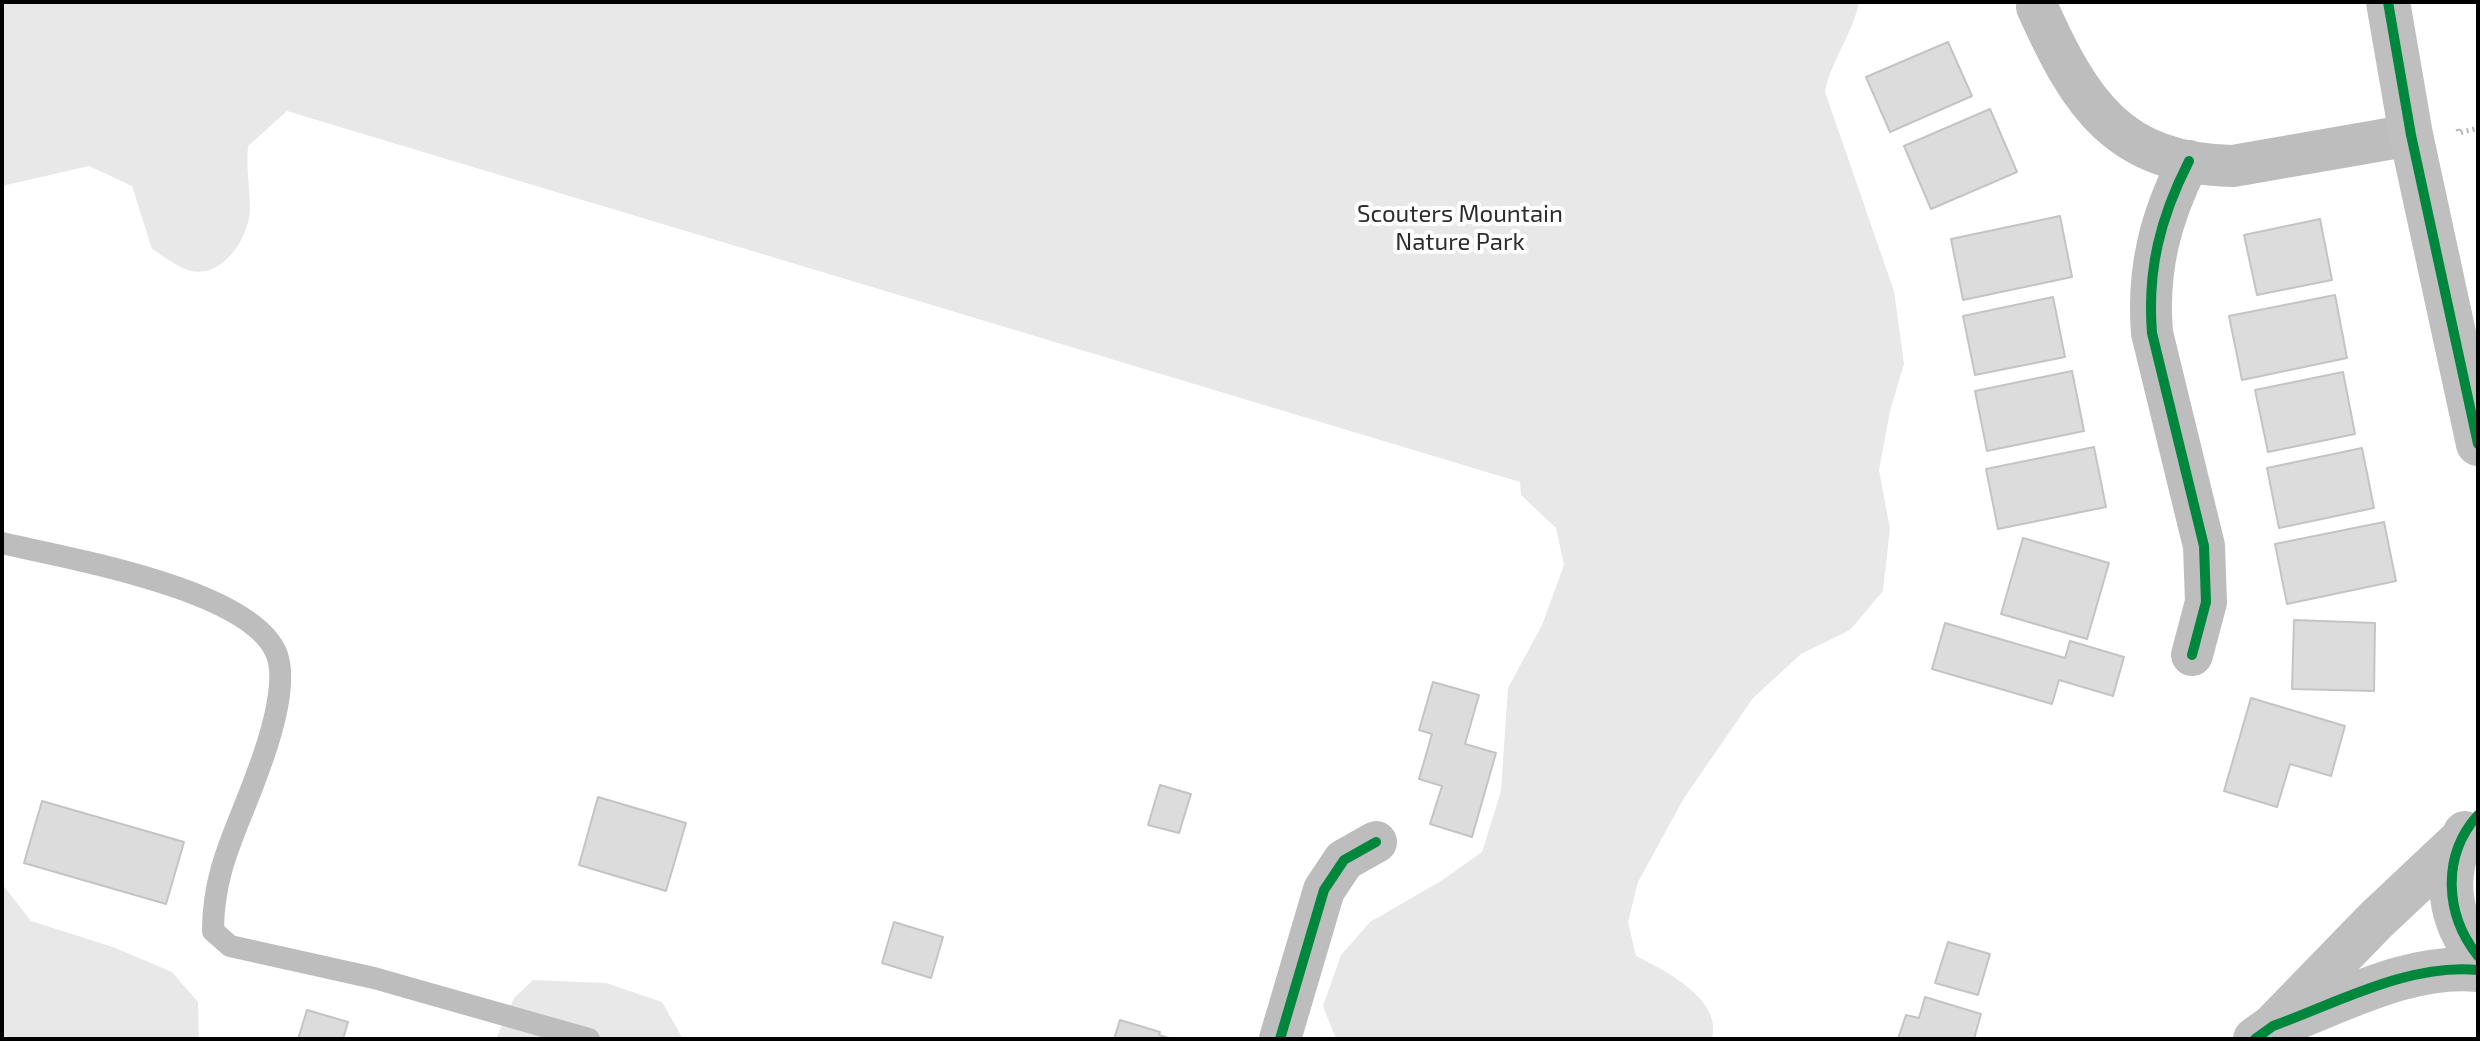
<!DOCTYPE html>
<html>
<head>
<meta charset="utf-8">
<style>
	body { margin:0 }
	#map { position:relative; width:2480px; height:1041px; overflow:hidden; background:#fff; font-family:"Exo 2",sans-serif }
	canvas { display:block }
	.frame { position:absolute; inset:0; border:4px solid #000; pointer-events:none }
</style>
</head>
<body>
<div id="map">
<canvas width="2480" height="1041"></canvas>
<div class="frame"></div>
</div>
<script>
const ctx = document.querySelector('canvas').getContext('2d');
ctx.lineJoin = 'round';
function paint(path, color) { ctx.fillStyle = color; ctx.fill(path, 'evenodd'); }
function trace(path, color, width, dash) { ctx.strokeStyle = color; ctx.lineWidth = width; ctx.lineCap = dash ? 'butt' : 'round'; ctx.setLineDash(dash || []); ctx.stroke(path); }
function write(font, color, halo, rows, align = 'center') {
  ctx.font = font + ' "Exo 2",sans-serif'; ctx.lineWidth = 8; ctx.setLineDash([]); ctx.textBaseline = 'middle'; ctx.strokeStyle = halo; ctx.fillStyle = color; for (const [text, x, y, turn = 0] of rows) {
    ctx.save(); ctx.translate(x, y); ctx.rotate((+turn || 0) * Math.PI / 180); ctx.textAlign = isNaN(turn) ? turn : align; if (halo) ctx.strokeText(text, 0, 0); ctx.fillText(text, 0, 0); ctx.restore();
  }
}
paint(new Path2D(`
	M2,2h1857c-6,32 -28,58 -34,90l69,199 10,73 -14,47 -11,59 11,59 -7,62 -33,39 -49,24 -48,44 -69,100 -46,84 -10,40 8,34c28,14 87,43 76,83h-376l-13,-33 18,-51 29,-33 71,-41 41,-29 19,-61 7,-103 34,-63 22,-60 -8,-37 -35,-33 -1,-13 -1233,-371 -39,35c-2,24 2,42 2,63 -1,28 -26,69 -59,62 -12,-3 -28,-15 -39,-22l-20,-63 -43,-20 -87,20z
	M2,884l29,37 82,26 59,25 26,30 1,37h-197z
	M533,980l73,3 56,19 21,37h-187l18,-41z`), '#e8e8e8');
const building = new Path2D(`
	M1948,42l24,54 -82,36 -24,-55z
	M1990,109l27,63 -86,37 -27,-63z
	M2060,216l12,61 -109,23 -12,-61z
	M2320,219l12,61 -75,15 -13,-60z
	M2335,295l12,63 -105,22 -13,-64z
	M2053,297l12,60 -90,18 -12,-59z
	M2072,371l12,60 -97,20 -12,-60z
	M2343,372l12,62 -87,18 -13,-62z
	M2094,447l12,60 -108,22 -12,-60z
	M2362,448l12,60 -95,20 -12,-60z
	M2384,522l12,59 -109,23 -12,-60z
	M2023,538l86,25 -22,76 -86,-25z
	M2294,620l81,3 -1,68 -82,-2z
	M1945,623l120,35 5,-17 54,16 -11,39 -54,-16 -7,24 -120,-35z
	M1433,682l46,13 -14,49 31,9 -24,84 -42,-13 12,-38 -23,-7 13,-45 -13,-4z
	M2251,698l94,28 -14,50 -41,-12 -13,43 -53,-16z
	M1160,785l31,9 -12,39 -31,-8z
	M598,797l88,26 -20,68 -87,-26z
	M42,801l142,41 -18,62 -142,-41z
	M894,922l49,15 -12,41 -49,-15z
	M1948,942l42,12 -12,41 -43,-12z
	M1925,997l56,17 -7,25h-76l8,-24 13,3z
	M307,1010l41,12 -5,17h-45z
	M1120,1020l40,12 -1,3 13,4h-58z`);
paint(building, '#dcdcdc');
trace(building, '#c4c4c4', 2);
trace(new Path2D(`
	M2458,129l1,4 19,-5`), '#b8b8b8', 5, [2, 4]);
trace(new Path2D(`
	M2,543c63,15 251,46 275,112 11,31 -9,90 -20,119 -20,56 -44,95 -44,157l17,15 144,32 215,61`), '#bdbdbd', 22);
trace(new Path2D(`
	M2037,7c43,96 81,157 196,159l178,-31
	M2189,161c-29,57 -42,109 -37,172l52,213 2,56 -14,53
	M1280,1039l44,-149 20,-30 32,-18`), '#bdbdbd', 42);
trace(new Path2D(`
	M2388,2l23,133 67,309
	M2465,833c-23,41 -16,88 13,123
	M2283,1023c61,-23 129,-60 195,-53
	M2255,1039l18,-13 103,-106 85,-80`), '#bfbfbf', 44);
trace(new Path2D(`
	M2388,2l23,133 67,309
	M2189,161c-29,57 -42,109 -37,172l52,213 2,56 -14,53
	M2478,815c-37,41 -33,100 0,141
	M1280,1039l44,-149 20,-30 32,-18
	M2255,1039l18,-13c64,-23 136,-63 205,-56`), '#00873e', 10);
write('24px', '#2d2d2d', '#fff', [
	["Scouters Mountain",1460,214],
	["Nature Park",1460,242]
]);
</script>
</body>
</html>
